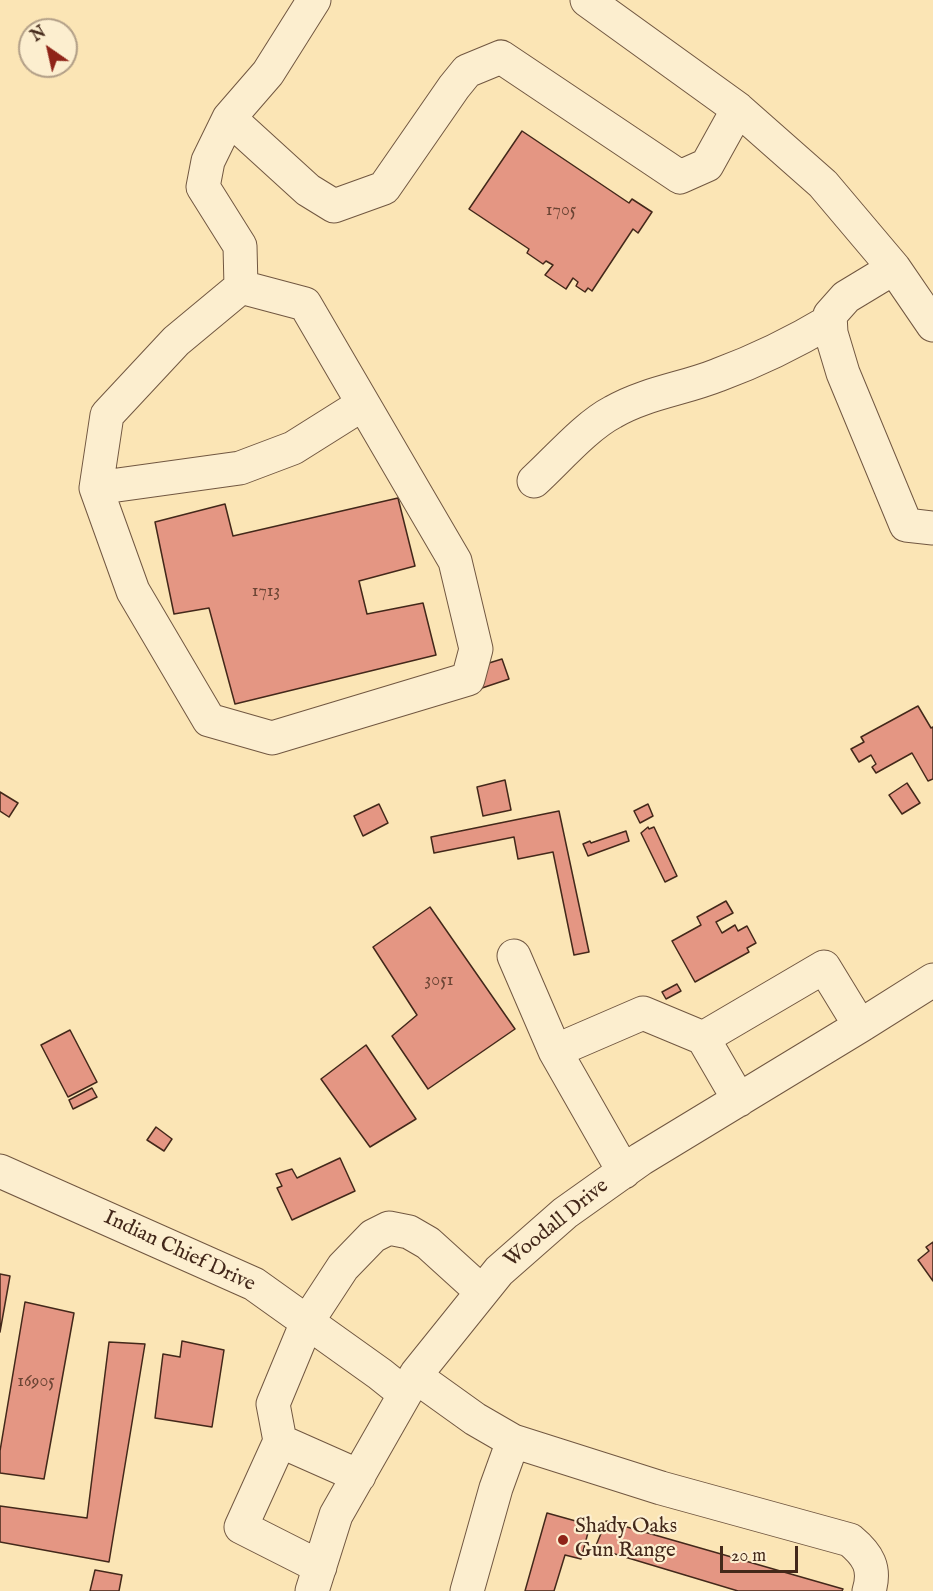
<!DOCTYPE html>
<html>
<head>
<meta charset="utf-8">
<style>
	body { margin:0 }
	#map { position:relative; width:933px; height:1591px; overflow:hidden; background:#fbe5b5; font-family:"IM FELL English",serif }
	canvas { display:block }
	.north { position:absolute; left:18px; top:18px; width:60px; height:60px; box-sizing:border-box; background:#fceecf; border:2px solid #b29f87; border-radius:50%; rotate:326deg; font-size:16px; font-weight:700; line-height:24px; text-align:center; color:#43281a }
	.north::after { content:''; display:block; margin:auto; width:21px; height:27px; background:#8f2418; clip-path:polygon(50% 0,100% 100%,50% 72%,0 100%) }
	.scale { position:absolute; left:720px; top:1546px; width:78px; height:27px; box-sizing:border-box; border:3px solid #43281a; border-top:0; padding-left:8px; font-size:18px; line-height:21px; white-space:nowrap; color:#43281a; -webkit-text-stroke:4px #fceecf; paint-order:stroke }
</style>
</head>
<body>
<div id="map">
<canvas width="933" height="1591"></canvas>
<div class="north">N</div>
<div class="scale">20 m</div>
</div>
<script>
const ctx = document.querySelector('canvas').getContext('2d');
ctx.lineJoin = 'round';
function paint(path, color) { ctx.fillStyle = color; ctx.fill(path, 'evenodd'); }
function trace(path, color, width, dash) { ctx.strokeStyle = color; ctx.lineWidth = width; ctx.lineCap = dash ? 'butt' : 'round'; ctx.setLineDash(dash || []); ctx.stroke(path); }
function write(font, color, halo, rows, align = 'center') {
  ctx.font = font + ' "IM FELL English",serif'; ctx.lineWidth = 4.5; ctx.setLineDash([]); ctx.textBaseline = 'middle'; ctx.strokeStyle = halo; ctx.fillStyle = color; for (const [text, x, y, turn = 0] of rows) {
    ctx.save(); ctx.translate(x, y); ctx.rotate((+turn || 0) * Math.PI / 180); ctx.textAlign = isNaN(turn) ? turn : align; if (halo) ctx.strokeText(text, 0, 0); ctx.fillText(text, 0, 0); ctx.restore();
  }
}
const building = new Path2D(`
	M522,131l107,72 3,-4 20,13 -14,21 -5,-4 -41,62 -4,-3 -3,4 -9,-6 2,-4 -5,-4 -7,11 -21,-14 8,-10 -7,-4 -3,3 -16,-11 2,-4 -60,-40z
	M398,498l17,68 -56,15 8,33 56,-11 13,52 -201,49 -26,-96 -35,6 -19,-92 70,-18 8,32z
	M502,659l7,20 -27,9 -6,-21z
	M918,706l13,22 2,-1v52l-5,2 -16,-28 -36,20 -4,-6 4,-3 -5,-9 -12,7 -8,-13 13,-7 -3,-5z
	M505,780l6,30 -28,6 -6,-29z
	M907,783l13,20 -18,11 -13,-19z
	M0,792l18,11 -9,14 -9,-6z
	M379,804l9,19 -25,13 -9,-20z
	M648,804l5,12 -13,7 -6,-12z
	M559,811l30,141 -15,3 -21,-103 -35,7 -4,-22 -80,16 -3,-16z
	M648,827l1,2 5,-2 23,49 -12,6 -24,-49z
	M626,831l3,10 -41,15 -5,-12 7,-3 1,2z
	M726,901l7,12 -17,9 6,11 13,-8 3,6 9,-5 9,17 -9,5 2,4 -54,30 -23,-41 29,-16 -4,-8z
	M430,907l85,122 -87,60 -36,-53 25,-21 -44,-68z
	M677,984l4,7 -15,8 -4,-7z
	M70,1030l27,52 -29,15 -27,-52z
	M366,1045l50,74 -46,28 -49,-68z
	M92,1088l5,9 -24,12 -4,-9z
	M156,1127l16,12 -8,12 -17,-11z
	M340,1158l15,33 -63,29 -15,-32 5,-2 -6,-12 16,-5 5,9z
	M933,1242v39l-15,-21 11,-9 -3,-4z
	M0,1274l10,2 -10,56z
	M25,1302l49,11 -30,166 -44,-6v-22z
	M182,1341l42,9 -12,77 -57,-9 8,-64 17,3z
	M109,1342l36,2 -36,218 -109,-20v-36l87,12z
	M547,1513l43,12 -9,34 -16,-4 -11,36h-29z
	M606,1521l237,68 -1,2h-104l-143,-43z
	M95,1570l27,5 -3,16h-29z`);
paint(building, '#e49683');
trace(building, '#43281a', 1.5);
const minor = new Path2D(`
	M587,0l151,109 85,75 71,84 39,57
	M229,118l79,72 26,16 50,-18 70,-101 13,-16 34,-14 179,120 27,-12 31,-56
	M894,268l-48,29 -16,18 1,18 12,40 63,152 27,3
	M241,287l64,17 150,257 21,88 -8,30 -196,59 -63,-18 -76,-129 -37,-103 11,-73 69,-74z
	M241,287l-1,-41 -37,-59 5,-26 21,-43 39,-45 46,-73
	M534,481c23,-21 52,-55 79,-69 33,-19 70,-23 105,-37 38,-14 77,-33 112,-54
	M96,488l144,-20 53,-20 70,-44
	M514,956l41,95 69,121
	M555,1051l88,-38 60,25
	M739,1100l-36,-62 121,-71 36,59
	M0,1171l254,113 126,90 25,20
	M415,1376l60,43 38,22 148,47 189,52c18,15 26,28 19,51
	M280,1441l79,35
	M320,1567l-79,-40 39,-86 -7,-37 34,-82 36,-55 30,-31 16,-8 20,4 19,11 54,49
	M312,1591l24,-76 81,-142 82,-102 66,-58 76,-54 219,-133 73,-46
	M467,1591l29,-103 17,-47`);
trace(minor, '#715741', 35);
trace(minor, '#fceecf', 33);
for (const [x, y, r, color] of [
	[563,1540,6,"#8f2418"]
]) { const dot = new Path2D(); dot.arc(x, y, r, 0, 2 * Math.PI); ctx.fillStyle = color; ctx.fill(dot); trace(dot, '#fceecf', 2); }
write('18px', '#6b4434', null, [
	["1705",561,211],
	["1713",266,592],
	["3051",439,981],
	["16905",36,1382]
]);
write('21px', '#43281a', '#fceecf', [
	["Woodall Drive",557,1224,-39],
	["Indian Chief Drive",179,1252,25]
]);
write('21px', '#43281a', '#fceecf', [
	["Shady Oaks",575,1528],
	["Gun Range",575,1552]
], 'left');
</script>
</body>
</html>
